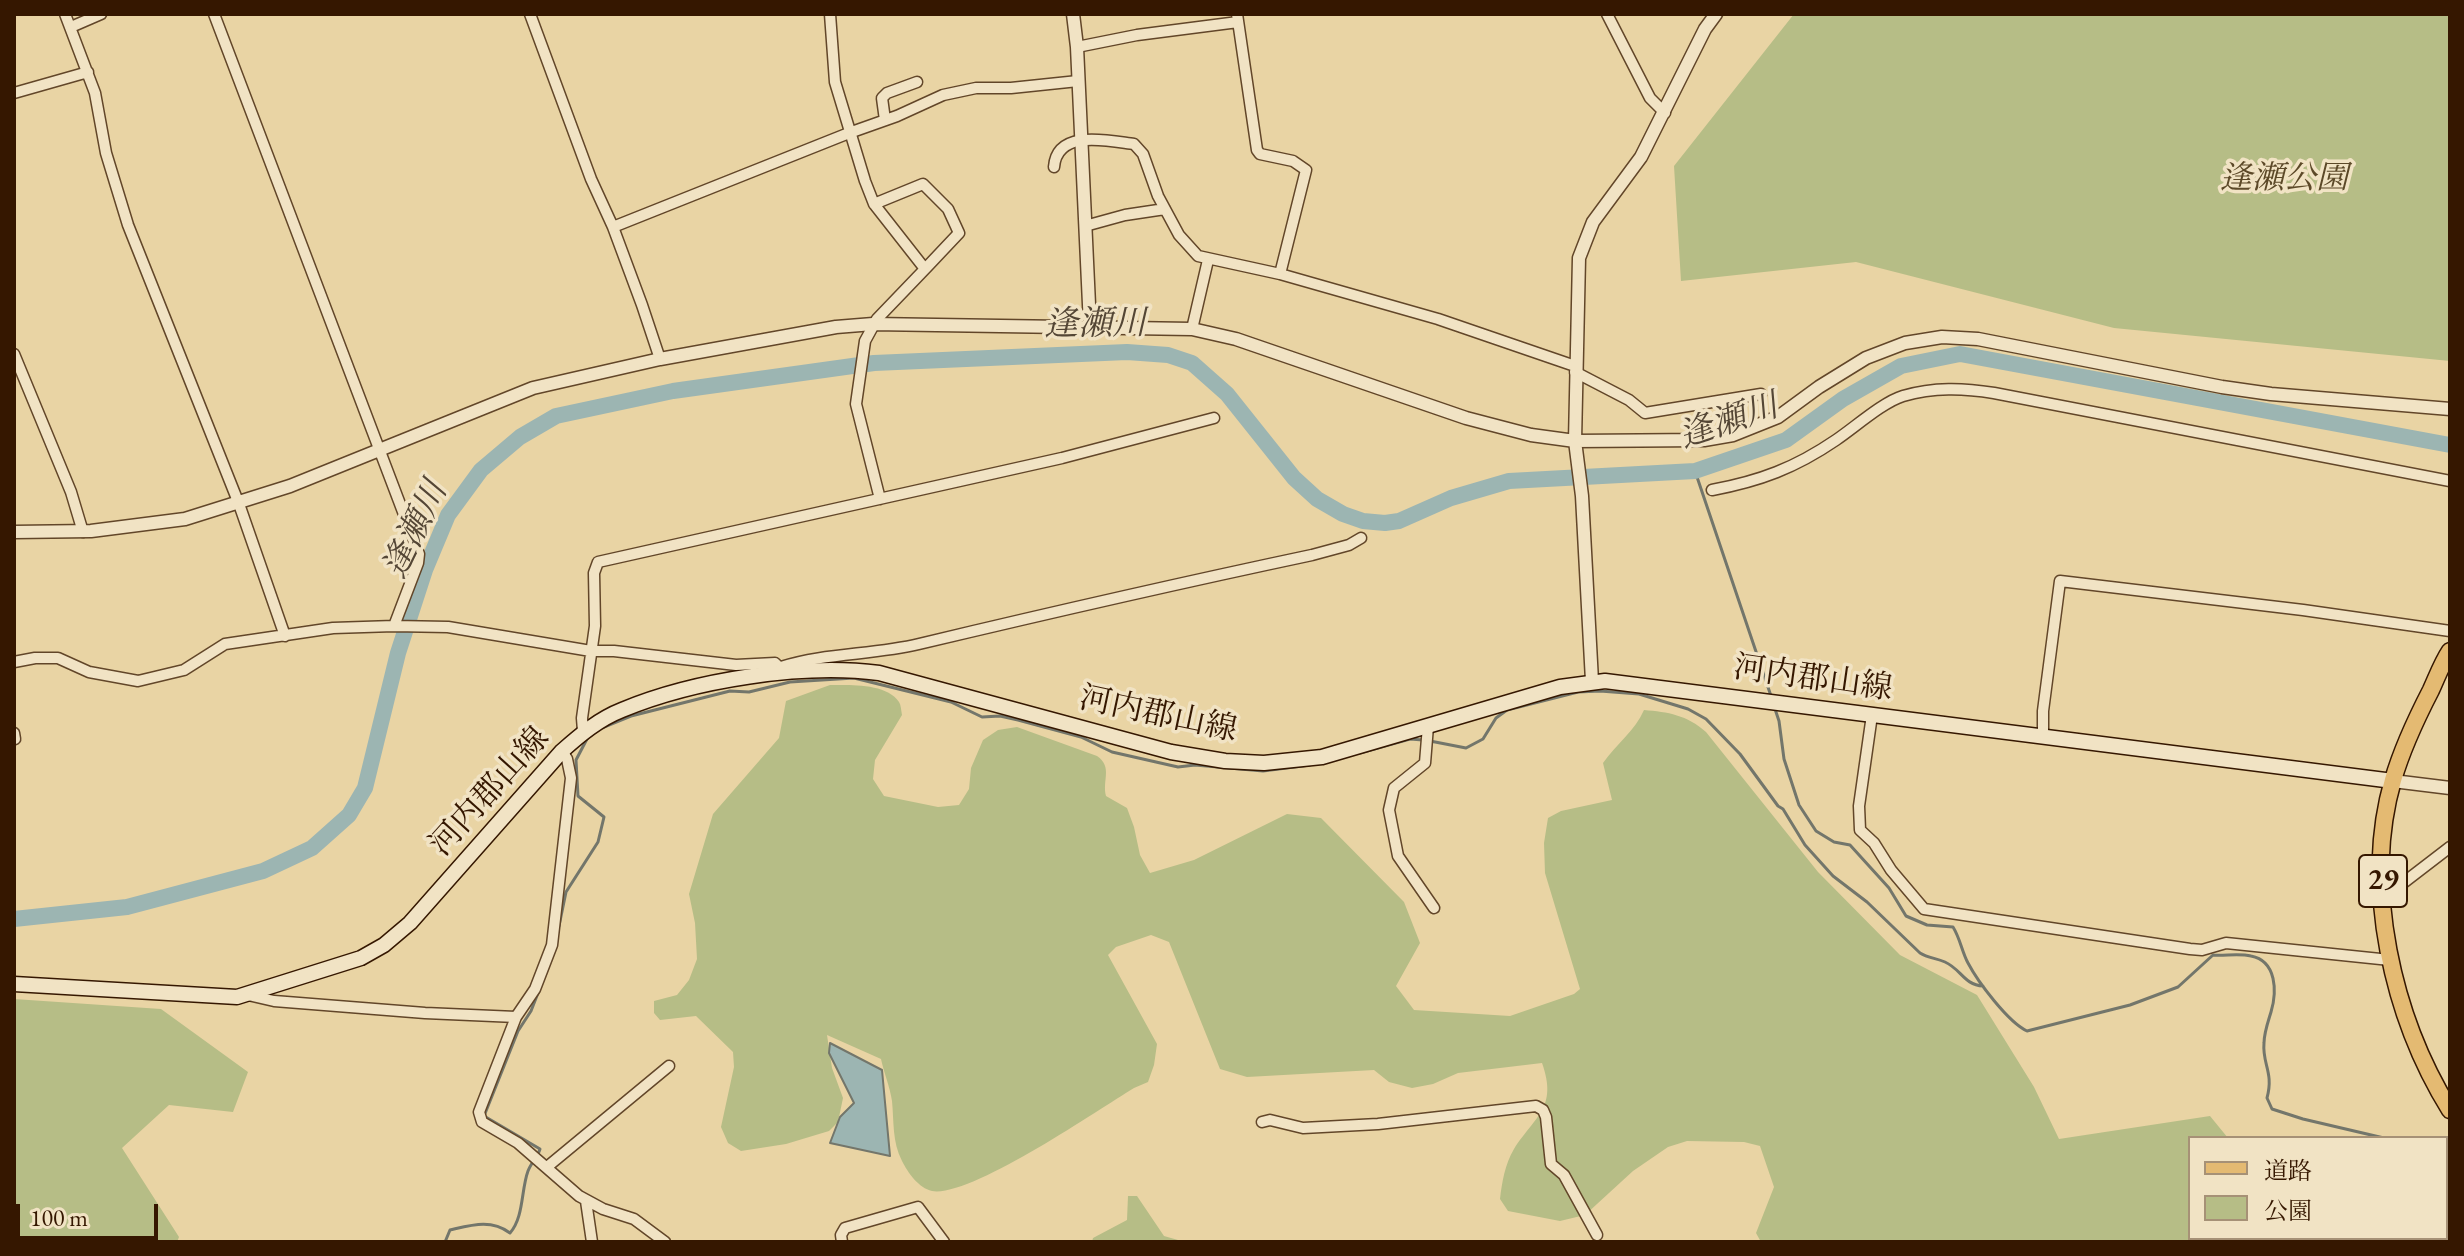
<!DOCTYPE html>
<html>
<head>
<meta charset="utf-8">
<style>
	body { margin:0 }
	#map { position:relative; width:2464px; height:1256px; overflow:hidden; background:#e9d4a4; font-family:"EB Garamond","Noto Serif JP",serif }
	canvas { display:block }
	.frame { position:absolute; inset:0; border:16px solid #351700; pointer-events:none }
	.legend { position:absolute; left:2188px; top:1136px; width:260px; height:104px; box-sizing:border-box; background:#f1e3c4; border:2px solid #a69176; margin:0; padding:10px 14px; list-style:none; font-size:24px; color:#351700 }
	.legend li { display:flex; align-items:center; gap:16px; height:40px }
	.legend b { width:40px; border:2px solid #a69176 }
	.scale { position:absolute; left:16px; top:1204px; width:142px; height:36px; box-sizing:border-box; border:4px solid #351700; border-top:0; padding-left:10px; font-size:24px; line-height:28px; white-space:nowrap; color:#351700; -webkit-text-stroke:6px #f1e3c4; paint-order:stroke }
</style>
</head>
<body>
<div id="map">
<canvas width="2464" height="1256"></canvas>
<div class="frame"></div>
<ul class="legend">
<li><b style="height:10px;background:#e4ba72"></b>道路</li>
<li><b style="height:22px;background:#b6bd86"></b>公園</li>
</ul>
<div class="scale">100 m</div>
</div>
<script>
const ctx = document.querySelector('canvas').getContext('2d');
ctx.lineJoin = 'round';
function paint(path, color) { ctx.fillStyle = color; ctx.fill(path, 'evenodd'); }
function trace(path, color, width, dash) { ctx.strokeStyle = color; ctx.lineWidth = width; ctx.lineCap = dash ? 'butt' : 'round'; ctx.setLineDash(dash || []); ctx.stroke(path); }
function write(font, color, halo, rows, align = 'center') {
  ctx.font = font + ' "EB Garamond","Noto Serif JP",serif'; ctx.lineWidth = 7; ctx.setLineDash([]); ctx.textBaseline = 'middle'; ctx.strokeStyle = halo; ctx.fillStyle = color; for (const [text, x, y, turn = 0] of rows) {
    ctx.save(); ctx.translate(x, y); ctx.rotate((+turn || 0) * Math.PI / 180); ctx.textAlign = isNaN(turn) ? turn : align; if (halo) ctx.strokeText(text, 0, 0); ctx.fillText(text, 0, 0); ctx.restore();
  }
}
paint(new Path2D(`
	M1794,14h656v347l-336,-33 -258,-66 -175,19 -7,-115z
	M830,685c19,0 57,-2 69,17 2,3 2,8 3,13l-27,45 -2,19 11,17 54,11 21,-2 10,-16 2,-21 12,-28 15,-10 19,-3 80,29c16,11 5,24 9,40l21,12 7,19 6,28 10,18 44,-13 93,-46 34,4 83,84 16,41 -24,43 18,24 96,6 64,-22 6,-5 -35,-116 -1,-30 4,-25 13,-7 51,-11 -9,-37c13,-19 32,-32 41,-53 24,2 43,5 62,22l112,140 82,83 77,40 57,92 25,52 151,-23 18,22h-38v100h117l3,4h-549l-5,-9 18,-46 -14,-41 -16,-4 -57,-1 -19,6 -35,24 -48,44 -25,6 -52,-10 -8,-12c2,-17 5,-35 14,-50 21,-33 44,-41 28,-86l-84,10 -25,11 -21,4 -23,-6 -15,-12 -127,7 -27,-8 -51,-127 -18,-7 -35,12 -8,8 49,89 -3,21 -6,17 -14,6c-38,23 -164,110 -202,103 -13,-3 -24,-18 -30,-30 -10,-19 -8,-40 -10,-60 -2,-14 -8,-28 -11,-42l-54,-24 5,33 11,30 -5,24 -9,9 -43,13 -45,7 -13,-8 -7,-16 13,-60 -1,-15 -37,-36 -36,4 -6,-7v-12l23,-6 12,-15 8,-21 -2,-36 -6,-29 24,-80 66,-76 7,-37z
	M14,999l147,10 87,63 -15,40 -64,-7 -47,43 57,89 -2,5h-163z
	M1128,1196h9l27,40 21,6h-93l1,-4 34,-18z`), '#b6bd86');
const water = new Path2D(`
	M830,1043l52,27 8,86 -60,-13 10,-26 14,-14 -25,-50z`);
paint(water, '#9cb5b2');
trace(water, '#73766b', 2);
trace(new Path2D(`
	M1695,471l77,228
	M1774,706l5,15 5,38 15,46 17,26 18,11 16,3 39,43 17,28 21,9 26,2c7,11 9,25 15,36 10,19 40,59 59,68l103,-26 48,-18 35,-32c12,1 26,-2 38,1 26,5 26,36 20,56 -3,10 -7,21 -7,31 -2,21 10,29 3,55l5,11 31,10 81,19
	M604,727l27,-11 99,-25 19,1 41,-10 64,-4 97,24 31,15 18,-1 18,4 63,17 31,15 66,15 17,-2 68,6 47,-6
	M1430,741l36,7 17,-9 13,-21 11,-8 71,-18 22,-1 39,3 49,15 18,10 34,35 38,52 5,3 22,36 28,31 34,26 53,51c8,5 16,5 25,9 16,7 19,23 38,24
	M1360,753l50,-14 13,1
	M559,926l7,-34 32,-50 6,-25 -26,-21 -2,-36 12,-23
	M2446,1211l4,1
	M445,1242l5,-12c22,-5 41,-11 60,3 14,-16 11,-43 18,-62 3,-8 10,-15 12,-22l-56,-33 34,-85 13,-20 21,-54`), '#73766b', 3);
trace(new Path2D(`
	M14,919l113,-12 136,-36 49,-23 37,-33 16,-27 33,-135 27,-83 23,-55 33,-45 39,-33 36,-21 117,-25 201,-28 253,-11 41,3 24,8 35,31 67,84 23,21 26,15 20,7 22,2 14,-2 52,-23 58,-17 186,-10 91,-31 57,-41 58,-33 59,-12 490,91`), '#9cb5b2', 16);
const minor = new Path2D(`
	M65,14l30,79 11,60 22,72 111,279 46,132
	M214,14l205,540 -1,9 -24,63
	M530,14l61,165 22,48 29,78 18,54
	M830,14l5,68 30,99 9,23 51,65 -48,50 -12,22 -9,63 24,95
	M1237,14l20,136 3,4 33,7 13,9 -26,104
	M1607,14l43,84 15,15
	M71,27l30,-13
	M1077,47l60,-12 101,-13
	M14,93l74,-21
	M885,120l-3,-22 5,-5 30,-11
	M1054,167c3,-39 56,-26 80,-23l9,10 15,42 21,39 19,21 82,18 158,45 137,47
	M874,204l49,-20 25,25 11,24 -34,36
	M1085,226l40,-11 40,-6
	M613,227l236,-94 48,-17 46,-21 33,-7h35l67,-7
	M1192,329l16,-69
	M14,354l57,138 12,40
	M1575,372l54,28 16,13 116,-19
	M1712,490c48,-9 83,-22 124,-50 18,-12 47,-38 67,-44 31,-9 60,-8 91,-3l456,88
	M14,662l21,-4h23l31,14 49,9 46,-11 41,-26 108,-16 61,-2 54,1 143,24h23l122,14 39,-2 10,10
	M781,667c44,-14 92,-12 138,-23 130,-31 261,-61 393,-89l37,-10 12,-7
	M1872,715l-13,91 1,24 14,13 17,27 33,39 266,40 12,1 24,-7 164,17
	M1428,726l-3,37 -31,25 -5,22 9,46 36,52
	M583,731l-1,-13 13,-92 -1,-53 4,-11 464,-104 152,-40
	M14,733l1,6
	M2043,737v-26l17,-130 243,29 147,21
	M562,751l5,8 4,19 -19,167 -17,44 -19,28 -37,95 3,10 36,21 61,53 24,13 31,10 31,23
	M2383,894l11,-4 56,-43
	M248,995l26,6 151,12 91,4
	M1262,1122l8,-2 33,8 75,-4 158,-18 7,4 3,7 5,47 13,11 33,60
	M547,1167l122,-101
	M586,1201l6,41
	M842,1242l-1,-7 4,-7 73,-21 26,35`);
const tertiary = new Path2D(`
	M1073,14l4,33 13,279
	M14,532l77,-1 94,-12 105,-33 243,-98 127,-29 176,-32 37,-3 319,5 44,10 230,79 65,17 44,6 129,-1 29,-5 45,-18 41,-30 47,-29 39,-15 37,-6 36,2 244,48 49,7 179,15
	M1592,681l-10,-185 -7,-55 4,-183 14,-36 48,-65 64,-128 11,-15
	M2393,781l57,7`);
const secondary = new Path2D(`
	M14,984l223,13 124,-39 23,-13 26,-22 152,-172c18,-16 37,-32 60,-41 72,-30 181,-47 257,-37l292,79 54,9 39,2 58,-6 238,-70 45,-6 788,100`);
const primary = new Path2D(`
	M2450,651c-8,12 -13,26 -19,39 -15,29 -29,59 -38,90 -31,107 0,238 57,330`);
trace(minor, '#624629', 13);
trace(tertiary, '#624629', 15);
trace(secondary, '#351700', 17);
trace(primary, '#351700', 19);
trace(minor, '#f1e3c4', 10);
trace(tertiary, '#f1e3c4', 12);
trace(secondary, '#f1e3c4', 14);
trace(primary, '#e4ba72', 16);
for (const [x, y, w] of [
	[2383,881,48]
]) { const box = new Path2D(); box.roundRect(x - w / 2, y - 26, w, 52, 6); ctx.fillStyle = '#f1e3c4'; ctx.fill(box); trace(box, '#351700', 2); }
write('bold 30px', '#351700', null, [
	["29",2383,881]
]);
write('italic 32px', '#5c4928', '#f1e3c4', [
	["逢瀬公園",2284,179]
]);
write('32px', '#351700', '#f1e3c4', [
	["河内郡山線",1813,679,8],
	["河内郡山線",1158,715,12],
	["河内郡山線",490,792,-48]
]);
write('italic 34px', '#544635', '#f1e3c4', [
	["逢瀬川",1095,325,-1],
	["逢瀬川",1729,422,-19],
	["逢瀬川",416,530,-64]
]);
</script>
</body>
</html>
